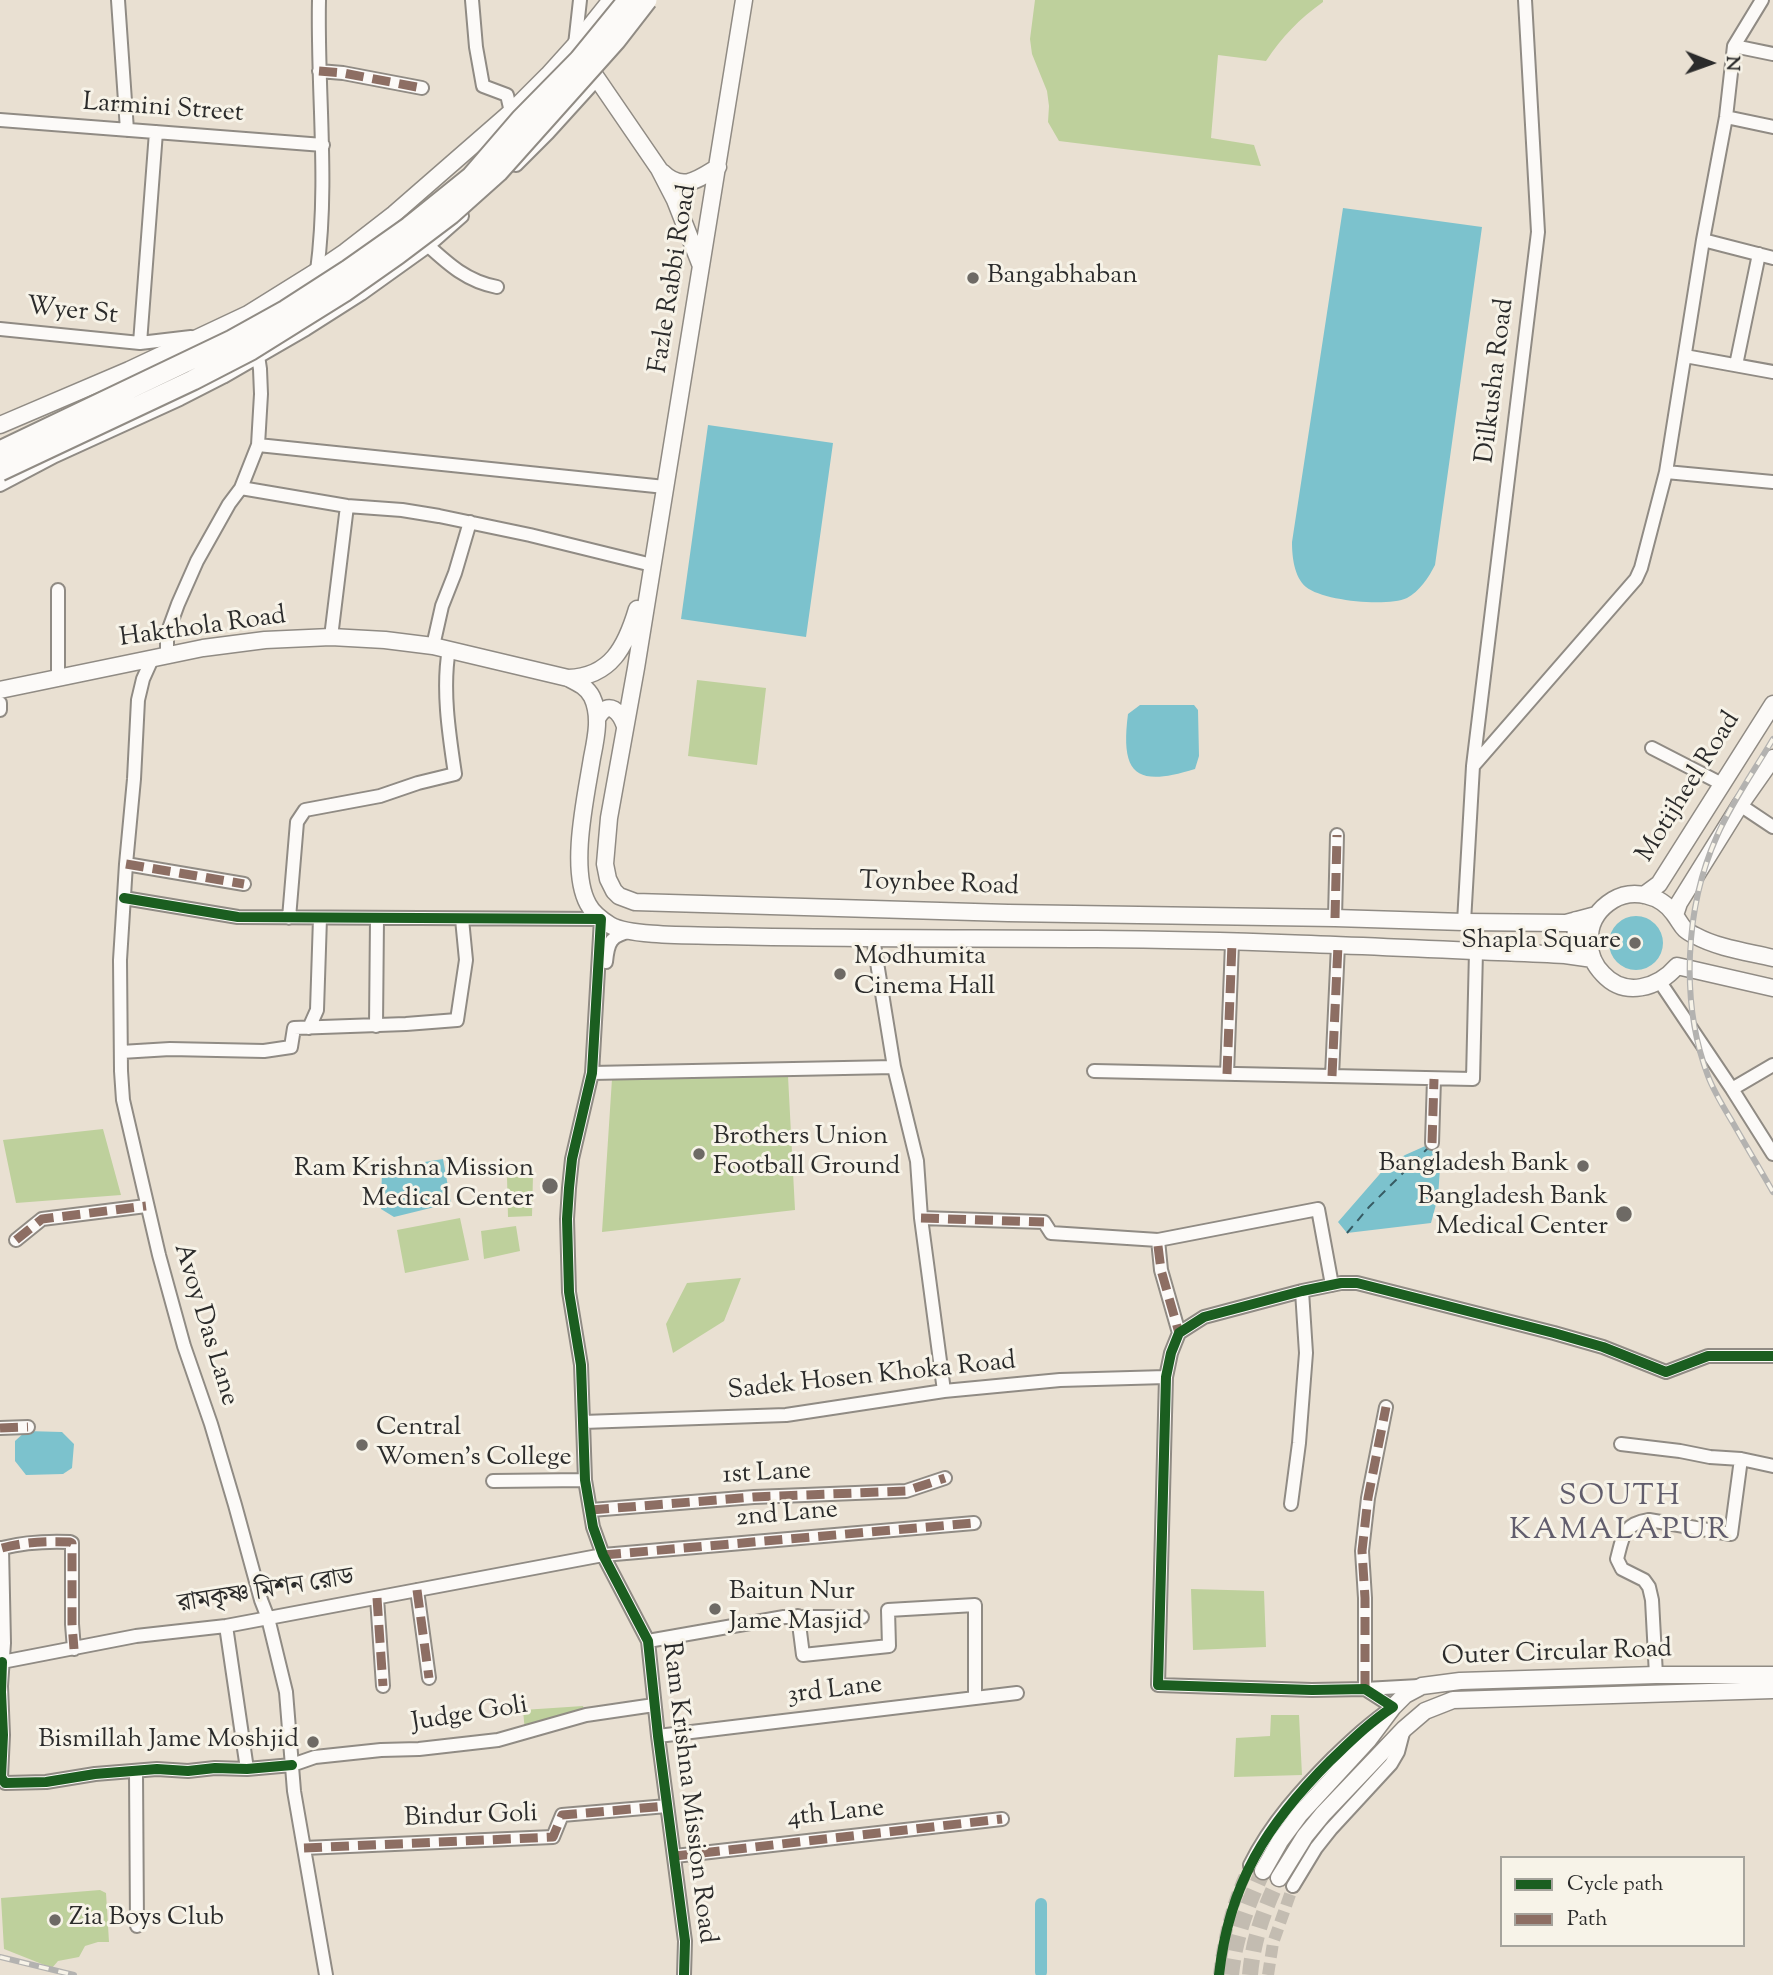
<!DOCTYPE html>
<html>
<head>
<meta charset="utf-8">
<style>
	body { margin:0 }
	#map { position:relative; width:1773px; height:1975px; overflow:hidden; background:#e9e0d2; font-family:"Sorts Mill Goudy",serif }
	canvas { display:block }
	.legend { position:absolute; left:1500px; top:1856px; width:245px; height:91px; box-sizing:border-box; background:#f7f3e8; border:2px solid #a5a39c; margin:0; padding:9px 12px; list-style:none; font-size:21px; color:#2b2b2b }
	.legend li { display:flex; align-items:center; gap:14px; height:35px }
	.legend b { width:35px; border:2px solid #a5a39c }
	.north { position:absolute; left:1675px; top:28px; width:70px; height:70px; -webkit-text-stroke:5px #f7f3e8; paint-order:stroke; rotate:91deg; font-size:19px; font-weight:700; line-height:28px; text-align:center; color:#2b2b2b }
	.north::after { content:''; display:block; margin:auto; width:24px; height:32px; background:#2b2b2b; clip-path:polygon(50% 0,100% 100%,50% 72%,0 100%) }
</style>
</head>
<body>
<div id="map">
<canvas width="1773" height="1975"></canvas>
<ul class="legend">
<li><b style="height:9px;background:#1b5e20"></b>Cycle path</li>
<li><b style="height:9px;background:#8d6e63"></b>Path</li>
</ul>
<div class="north">N</div>
</div>
<script>
const ctx = document.querySelector('canvas').getContext('2d');
ctx.lineJoin = 'round';
function paint(path, color) { ctx.fillStyle = color; ctx.fill(path, 'evenodd'); }
function trace(path, color, width, dash) { ctx.strokeStyle = color; ctx.lineWidth = width; ctx.lineCap = dash ? 'butt' : 'round'; ctx.setLineDash(dash || []); ctx.stroke(path); }
function write(font, color, halo, rows, align = 'center') {
  ctx.font = font + ' "Sorts Mill Goudy","Noto Serif Bengali",serif'; ctx.lineWidth = 6; ctx.setLineDash([]); ctx.textBaseline = 'middle'; ctx.strokeStyle = halo; ctx.fillStyle = color; for (const [text, x, y, turn = 0] of rows) {
    ctx.save(); ctx.translate(x, y); ctx.rotate((+turn || 0) * Math.PI / 180); ctx.textAlign = isNaN(turn) ? turn : align; if (halo) ctx.strokeText(text, 0, 0); ctx.fillText(text, 0, 0); ctx.restore();
  }
}
paint(new Path2D(`
	M1035,0h288v2c-24,17 -41,35 -57,59l-48,-6 -7,83 43,7 7,21 -202,-25 -11,-19 1,-16 -2,-15 -15,-37 -2,-15z
	M697,680l69,8 -9,77 -69,-9z
	M788,1076l7,134 -193,22 10,-153z
	M103,1129l18,66 -105,8 -13,-63z
	M533,1175l-1,41 -24,1 -1,-40z
	M460,1218l9,42 -64,13 -8,-43z
	M516,1226l4,25 -36,8 -3,-28z
	M741,1278l-17,43 -51,32 -7,-29 21,-41z
	M1191,1589l73,2 2,56 -73,3z
	M583,1706l3,9 -61,17 -2,-22z
	M1271,1715h28l3,60 -68,2 2,-39 34,-2z
	M100,1890l6,3 3,49h-11l-13,4 -6,11 -21,4 -6,7 -48,-19 -3,-51z`), '#bed09c');
paint(new Path2D(`
	M1343,208l139,19 -47,338c-6,12 -16,27 -28,33 -20,9 -84,3 -101,-11 -12,-10 -14,-31 -14,-45z
	M708,425l125,18 -27,194 -125,-18z
	M1140,705h54l4,5 1,46 -4,13c-58,18 -75,7 -67,-55z
	M1609 943a27 27 0 1 1 54 0a27 27 0 1 1-54 0Z
	M1432,1143l8,25 -2,29 -7,26 -84,10 -9,-11 47,-54 20,-13z
	M443,1159l8,44 -57,14 -13,-8 1,-40z
	M26,1431l36,1 12,12 -2,24 -9,6 -37,1 -11,-14v-20z`), '#7cc2cd');
trace(new Path2D(`
	M1041,1972v-68`), '#7cc2cd', 12);
trace(new Path2D(`
	M1347,1233l22,-26 59,-59`), '#375b63', 2, [9, 7]);
trace(new Path2D(`
	M1219,1975c4,-37 14,-77 31,-110
	M1268,1975l5,-32 20,-57`), '#c3bcb1', 12, [12, 6]);
trace(new Path2D(`
	M1231,1975c4,-37 16,-70 32,-104
	M1250,1975c3,-35 14,-66 29,-97`), '#c3bcb1', 16, [16, 8]);
const minor = new Path2D(`
	M118,0l9,130
	M472,0l4,47 7,39 24,9 4,17
	M575,45l5,-45
	M1734,46l39,8
	M319,71l24,2 79,15
	M1726,117l47,10
	M0,120l323,25
	M516,165l32,-32 49,-54
	M1703,240l70,18
	M423,241c23,21 42,40 74,46
	M317,271c12,-90 0,-180 2,-271
	M0,329l140,14 51,-6
	M140,343l16,-211
	M1685,356l88,16
	M1736,365l23,-111
	M258,445l407,42
	M1666,472l107,10
	M0,485l55,-29 125,-57 43,-22 83,-48 55,-35 67,-48 34,-30
	M241,488l106,18 55,4 37,6 91,19 122,30
	M331,637l16,-131
	M433,646l9,-40 13,-33 15,-51
	M167,656v-22l11,-30 19,-43 32,-57 12,-16 17,-43 3,-51 -1,-25 -3,-20
	M152,659l-9,20 -5,21 -4,79 -8,85 -6,96 1,111 2,29 36,155 25,91 27,78 24,81 26,95 7,18 18,74 8,99 32,184
	M58,678v-88
	M0,703v7
	M1652,748l70,36
	M1474,765l162,-186 5,-11 25,-96 37,-232 23,-123 8,-71 28,-46
	M1740,805l33,22
	M126,864l118,20
	M124,898l114,19 363,2 -9,154 -20,86 -3,29 -2,31 2,73 12,73 4,115 8,47 10,28 45,86 10,95 27,205 -1,34
	M289,918l8,-96 8,-12 75,-14 38,-13 37,-9c-6,-40 -13,-85 -6,-125
	M1335,918l2,-83
	M1464,922l9,-156 65,-534 -13,-232
	M873,938l21,129 23,94 4,57 23,173
	M606,962c2,-21 5,-26 25,-31
	M1660,982l72,107 41,65
	M376,1026l1,-107
	M309,1028l8,-18 3,-92
	M121,1052l49,-3 94,2 27,-4 3,-19 112,-4 51,-4 9,-60 -4,-41
	M1094,1071l379,8 3,-128
	M592,1073l302,-6
	M1227,1074l5,-131
	M1332,1076l6,-131
	M1732,1089l41,-24
	M1432,1143l2,-64
	M921,1218l123,4 7,11 107,7 3,30 18,63
	M16,1240l26,-21 104,-13
	M1158,1240l160,-31 14,76
	M1386,1407l-18,91 -6,53 3,47v91l54,-3
	M583,1422l203,-7 158,-24 116,-11 106,-3
	M0,1428l28,-1
	M1621,1444l59,7 30,6 31,2 32,7
	M493,1481l92,-1
	M1291,1504l8,-61 7,-90 -4,-62
	M591,1510l163,-13 152,-6 39,-13
	M0,1548h2l2,95 -3,43 2,49 -2,42 4,6 41,-1 49,-8 62,-5 31,2 27,-3 32,1 45,-4 23,-8 66,-7 38,-1 79,-9 88,-25 68,-10
	M2,1548c23,-6 44,-7 68,-6l2,1v81l2,25
	M417,1590l12,88
	M377,1598l6,88
	M798,1616l5,39 86,-9 -1,-36 87,-5v93
	M226,1626l21,143
	M648,1641l136,-24h78
	M2,1662l134,-26 90,-10 377,-71 371,-32
	M1656,1675l-4,-75 -3,-13 -5,-7 -22,-11 -5,-10c6,-23 6,-35 32,-39l82,14 10,-75
	M658,1736l359,-43
	M136,1772l1,154
	M304,1848l249,-11 9,-22 105,-9
	M675,1856l327,-37
	M1250,1865c21,-42 51,-75 84,-108 19,-18 37,-35 59,-50l-28,-18 -53,1 -154,-5 8,-308 5,-24 8,-20 25,-16 98,-26 39,-8h16l197,50 49,14 63,25 42,-16h65
	M1293,1886l23,-38 15,-19 60,-65 7,-12 6,-23`);
const major = new Path2D(`
	M744,0l-108,668 -27,150 -4,46 3,15 6,12 5,5 16,6 373,11 327,5 129,4 102,1 30,-8
	M585,61l74,108 16,31 26,66
	M662,172c20,20 35,8 56,-5
	M0,425l129,-55 119,-56 69,-43 28,-19 49,-38 117,-102 37,-37 27,-30 36,-45
	M568,678c43,-1 58,-32 69,-69
	M0,690l203,-42 62,-8 66,-3 54,3 48,6 135,32c10,5 19,9 24,19 9,19 4,41 0,61 -6,38 -23,111 -4,146 4,8 14,16 22,21 20,12 90,10 116,11 123,3 247,2 370,3 157,1 313,9 469,16l28,4
	M598,717c11,-18 22,-5 27,9
	M1644,895l15,-11 114,-180
	M1675,915l4,-12 61,-98 33,-47
	M1575,956l1,-36
	M1773,958c-25,-6 -55,-10 -77,-22 -15,-7 -13,-10 -22,-22 -13,-19 -41,-26 -61,-14 -13,8 -22,20 -23,35 -2,15 2,28 13,39 22,24 55,14 74,-8l96,22
	M1263,1871l17,-30 20,-27 69,-75 24,-32 12,-12 17,-9 38,-5 196,-6h117
	M1279,1878l26,-42 18,-22 81,-85 21,-18 28,-11 320,-10`);
trace(minor, '#908b84', 16);
trace(major, '#908b84', 19);
trace(minor, '#fcfaf8', 12);
trace(major, '#fcfaf8', 16);
const rail = new Path2D(`
	M1773,739c-19,32 -41,63 -56,97 -32,71 -37,166 -9,240 6,16 16,32 25,47 13,23 27,46 40,69
	M0,1957l74,18`);
trace(rail, '#b3b2b0', 6);
trace(rail, '#f7f3e8', 3.5, [10]);
const highwayBridge = new Path2D(`
	M0,451l232,-111 54,-30 62,-40 61,-43 62,-50 50,-58 58,-59 49,-60
	M0,471l193,-91 58,-30 93,-58 54,-38 53,-40 47,-42 118,-132 31,-40`);
trace(highwayBridge, '#908b84', 23, []);
trace(highwayBridge, '#fcfaf8', 19);
trace(new Path2D(`
	M319,71l24,2 79,15
	M126,864l118,20
	M1335,918l2,-83
	M1227,1074l5,-131
	M1332,1076l6,-131
	M1432,1143l2,-64
	M921,1218l123,4
	M16,1240l26,-21 104,-13
	M1158,1246l3,24 18,63
	M0,1428l28,-1
	M591,1510l163,-13 152,-6 39,-13
	M2,1548c23,-6 44,-7 68,-6l2,1v81l2,25
	M603,1555l371,-32
	M417,1590l12,88
	M377,1598l6,88
	M1365,1689v-91l-3,-47 6,-53 18,-91
	M304,1848l249,-11 9,-22 105,-9
	M675,1856l327,-37`), '#8d6e63', 9, [18, 9]);
trace(new Path2D(`
	M124,898l114,19 363,2 -9,154 -20,86 -3,29 -2,31 2,73 12,73 4,115 8,47 10,28 45,86 10,95 27,205 -1,34
	M2,1662l-1,30 2,43 -2,42 4,6 41,-1 49,-8 62,-5 31,2 27,-3 32,1 45,-4
	M1219,1975c10,-92 48,-151 112,-215 20,-19 39,-38 62,-53l-28,-18 -53,1 -154,-5 8,-308 5,-24 8,-20 25,-16 98,-26 39,-8h16l197,50 49,14 63,25 42,-16h65`), '#1b5e20', 10);
for (const [x, y, r, color] of [
	[973,278,7,"#6e6a65"],
	[1635,943,7,"#6e6a65"],
	[840,974,7,"#6e6a65"],
	[699,1154,7,"#6e6a65"],
	[1583,1166,7,"#6e6a65"],
	[550,1186,9,"#6e6a65"],
	[1624,1214,9,"#6e6a65"],
	[362,1445,7,"#6e6a65"],
	[715,1609,7,"#6e6a65"],
	[313,1742,7,"#6e6a65"],
	[55,1920,7,"#6e6a65"]
]) { const dot = new Path2D(); dot.arc(x, y, r, 0, 2 * Math.PI); ctx.fillStyle = color; ctx.fill(dot); trace(dot, '#f7f3e8', 2.5); }
write('26px', '#2b2b2b', '#f7f3e8', [
	["Larmini Street",163,110,4],
	["Fazle Rabbi Road",675,279,-81],
	["Wyer St",72,313,6],
	["Dilkusha Road",1497,381,-83],
	["Hakthola Road",203,629,-8],
	["Motijheel Road",1690,788,-58],
	["Toynbee Road",939,886,2],
	["Avoy Das Lane",204,1325,73],
	["Sadek Hosen Khoka Road",872,1378,-6],
	["1st Lane",767,1475,-3],
	["2nd Lane",787,1516,-5],
	["রামকৃষ্ণ মিশন রোড",266,1593,-9],
	["Outer Circular Road",1557,1655,-2],
	["3rd Lane",835,1692,-7],
	["Judge Goli",470,1716,-9],
	["Ram Krishna Mission Road",687,1793,83],
	["4th Lane",836,1815,-6],
	["Bindur Goli",471,1818,-2]
]);
write('26px', '#2b2b2b', '#f7f3e8', [
	["Bangabhaban",987,278],
	["Shapla Square",1621,943,"right"],
	["Modhumita",854,959],
	["Cinema Hall",854,989],
	["Brothers Union",713,1139],
	["Football Ground",713,1169],
	["Bangladesh Bank",1569,1166,"right"],
	["Ram Krishna Mission",534,1171,"right"],
	["Medical Center",534,1201,"right"],
	["Bangladesh Bank",1608,1199,"right"],
	["Medical Center",1608,1229,"right"],
	["Central",376,1430],
	["Women's College",376,1460],
	["Baitun Nur",729,1594],
	["Jame Masjid",729,1624],
	["Bismillah Jame Moshjid",299,1742,"right"],
	["Zia Boys Club",69,1920]
], 'left');
ctx.letterSpacing = '2px';
write('30px', '#615d6c', '#f7f3e8', [
	["SOUTH",1620,1499],
	["KAMALAPUR",1620,1533]
]);
ctx.letterSpacing = '0px';
</script>
</body>
</html>
